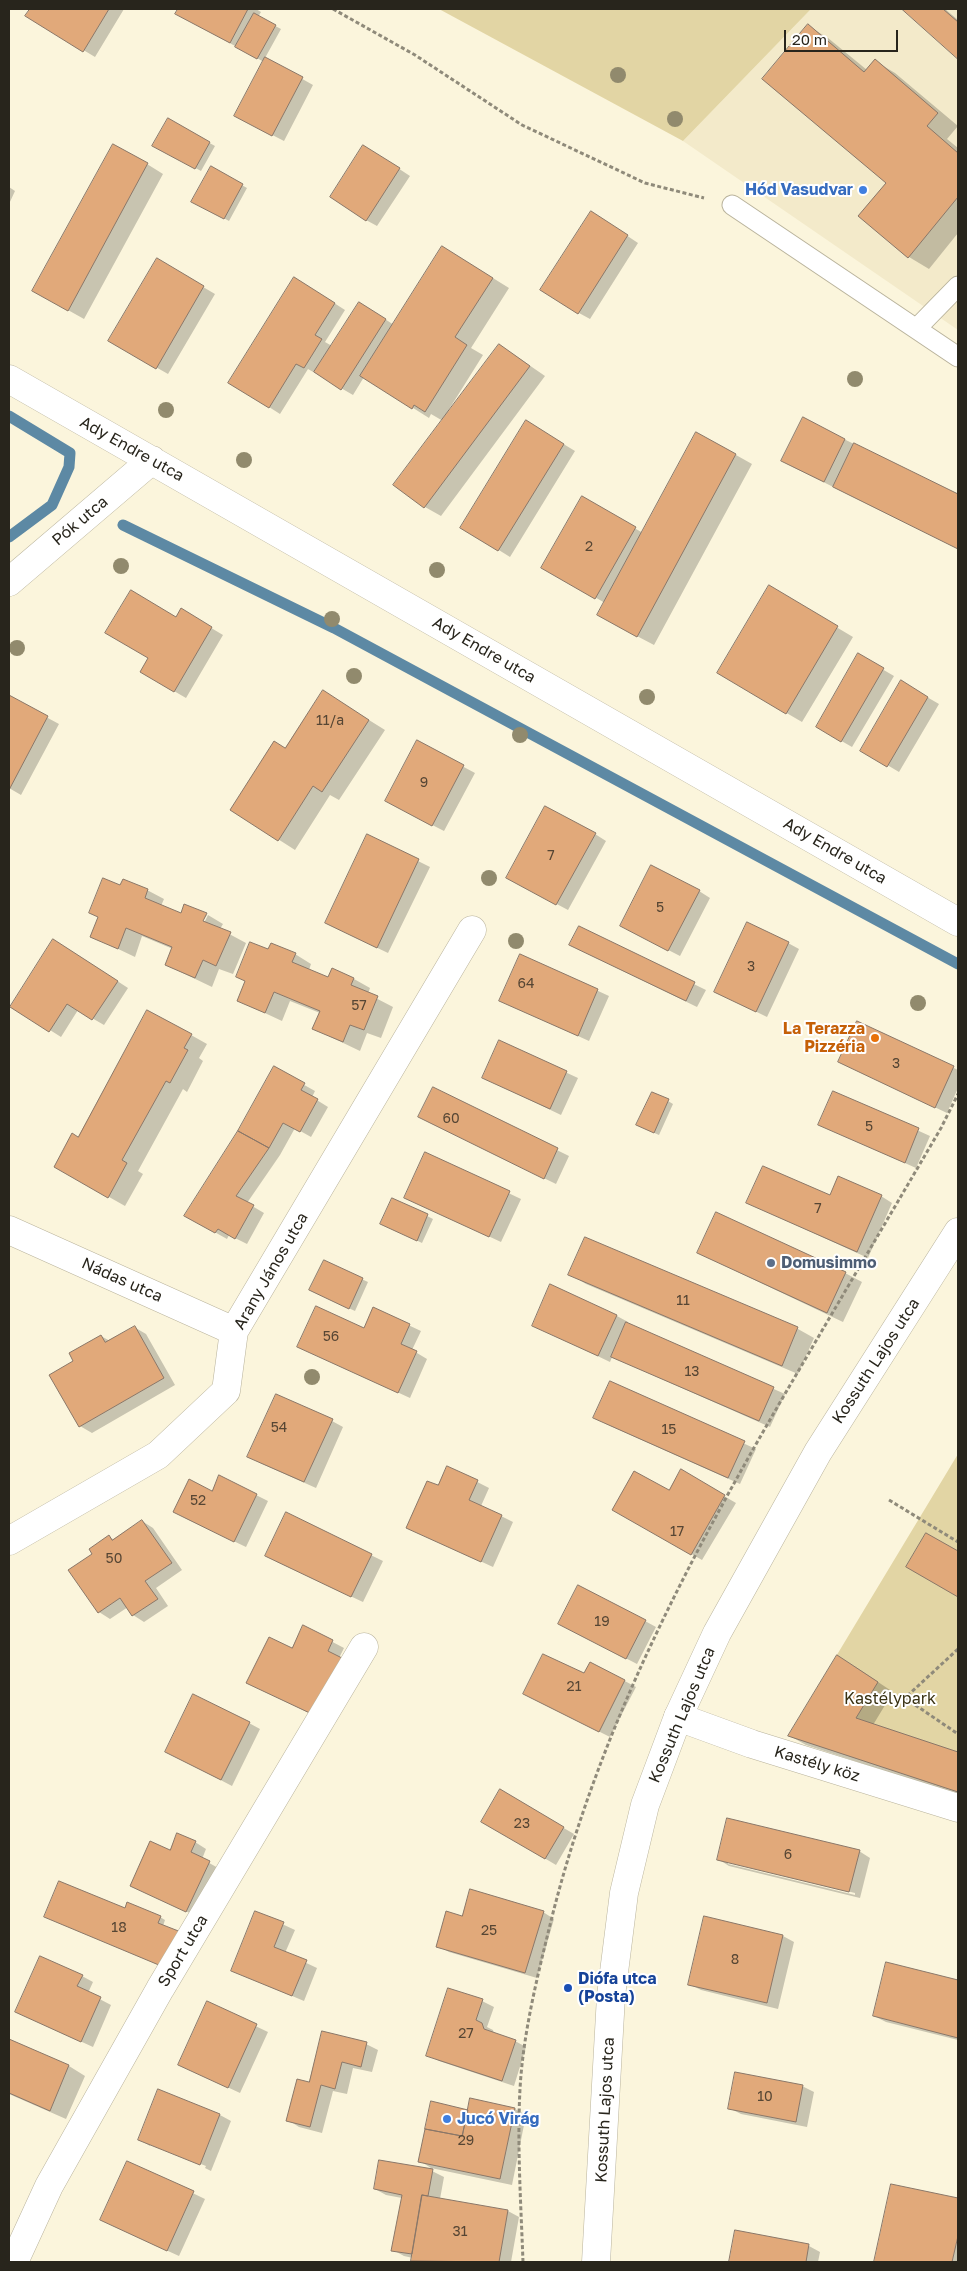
<!DOCTYPE html>
<html>
<head>
<meta charset="utf-8">
<style>
	body { margin:0 }
	#map { position:relative; width:967px; height:2271px; overflow:hidden; background:#fbf5dc; font-family:"Golos Text",sans-serif }
	canvas { display:block }
	.frame { position:absolute; inset:0; border:10px solid #28251c; pointer-events:none }
	.scale { position:absolute; left:784px; top:30px; width:114px; height:22px; box-sizing:border-box; border:2px solid #28251c; border-top:0; padding-left:6px; font-size:15px; line-height:18px; white-space:nowrap; color:#28251c; -webkit-text-stroke:4px #fff; paint-order:stroke }
</style>
</head>
<body>
<div id="map">
<canvas width="967" height="2271"></canvas>
<div class="frame"></div>
<div class="scale">20 m</div>
</div>
<script>
const ctx = document.querySelector('canvas').getContext('2d');
ctx.lineJoin = 'round';
function paint(path, color) { ctx.fillStyle = color; ctx.fill(path, 'evenodd'); }
function trace(path, color, width, dash) { ctx.strokeStyle = color; ctx.lineWidth = width; ctx.lineCap = dash ? 'butt' : 'round'; ctx.setLineDash(dash || []); ctx.stroke(path); }
function write(font, color, halo, rows, align = 'center') {
  ctx.font = font + ' "Golos Text",sans-serif'; ctx.lineWidth = 4; ctx.setLineDash([]); ctx.textBaseline = 'middle'; ctx.strokeStyle = halo; ctx.fillStyle = color; for (const [text, x, y, turn = 0] of rows) {
    ctx.save(); ctx.translate(x, y); ctx.rotate((+turn || 0) * Math.PI / 180); ctx.textAlign = isNaN(turn) ? turn : align; if (halo) ctx.strokeText(text, 0, 0); ctx.fillText(text, 0, 0); ctx.restore();
  }
}
paint(new Path2D(`
	M811,9h147v321l-275,-189z`), '#f3eaca');
paint(new Path2D(`
	M439,9h372l-128,132z
	M958,1454v338l-170,-56z`), '#e2d5a4');
paint(new Path2D(`
	M31,9h93l-29,48 -68,-41z
	M179,9h77l5,3 -3,5 23,12 -16,29 48,27 -29,56 -37,-19 17,-60 -87,-48z
	M903,9h42l13,11v38z
	M808,26l20,12 39,32 8,-9 20,12 63,53 -11,13 11,9v85l-29,36 -20,-12 -22,-74z
	M168,120l47,26 -14,25 -47,-26z
	M375,153l35,23 -33,50 -11,-6z
	M147,164l16,10 -79,145 -34,-19z
	M211,168l36,20 -18,33 -36,-20z
	M9,187l6,4 -6,13z
	M602,219l36,24 -48,76 -11,-6z
	M459,257l50,31 -38,60 12,7 -35,56 1,2 51,-68 45,31 -104,140 -16,-9 18,-86 -12,-7 -2,4 -65,-41 -11,18 -45,-26 -28,45 -11,-7 37,-122 39,25 -20,32 7,4 39,-36 23,15z
	M157,260l58,34 -47,80 -58,-33z
	M803,419l155,76v54l-165,-82z
	M527,422l48,29 -65,106 -48,-30z
	M736,455l16,9 -98,181 -40,-21 -9,-21 -62,-36 39,-69 61,35z
	M769,587l84,50 -51,85 -84,-49z
	M181,610l42,25 -37,63 -45,-26z
	M858,655l36,21 -42,71 -35,-20z
	M901,682l38,22 -40,68 -37,-22z
	M9,697l50,27 -38,71 -12,-7z
	M340,702l45,28 -46,70 -9,-5 -35,55 -64,-41 55,-60z
	M417,742l58,31 -31,58 -47,-24z
	M595,834l11,7 -38,69 -49,-26z
	M368,836l62,31 -42,86 -50,-24z
	M121,887l26,3 17,9 -3,7 20,8 4,-8 22,9 -8,11 3,1 6,-12 15,9 -3,5 26,14 -13,31 -14,-5 -7,18 -46,-22 7,-16 -31,-13 -7,21 -44,-21z
	M699,891l11,7 -30,58 -47,-24z
	M579,928l127,62 -9,17 -115,-56z
	M788,943l11,6 -32,68 -51,-25z
	M65,947l63,41 -24,37 -26,-15 -17,27 -49,-31z
	M269,951l26,3 16,10 -2,6 20,9h25l16,9 -2,6 25,13 -12,31 -14,-5 -7,18 -46,-22 6,-16 -30,-12 -8,20 -43,-20z
	M520,955l89,41 -20,45 -88,-40z
	M858,1022l100,48v18l-11,25 -107,-51z
	M191,1035l16,9 -8,14 4,3 -16,31 -4,-3 -45,82 5,3 -18,32 -53,-30 6,-38z
	M500,1042l78,36 -17,37 -77,-37z
	M274,1068l41,23 -3,6 16,10 -17,30 -16,-9 -15,27 -33,48 17,10 -17,31 -18,-9 -2,4 -41,-23 53,-85z
	M433,1089l136,67 -13,28 -125,-61z
	M833,1092l97,44 -14,32 -96,-43z
	M668,1101l5,3 -14,31 -16,-7z
	M426,1154l95,45 -20,43 -84,-39z
	M881,1196l11,7 -24,55 -120,-55 83,-6z
	M393,1199l40,20 -11,24 -35,-17z
	M585,1238l213,91 16,9 -16,36 -212,-90 -16,-10z
	M698,1253l147,20 17,9 -19,40z
	M325,1262l43,20 -13,29 -39,-18z
	M374,1309l47,22 -9,19 15,9 -17,39 -111,-51 66,-18z
	M617,1316l11,6 -1,2 158,70 -15,33 -158,-70 -2,5 -77,-37z
	M134,1327l12,7 29,51 -83,48 -12,-7 -5,-65 26,-25 9,5z
	M610,1383l146,66 -16,35 -134,-60z
	M332,1421l11,6 -27,61 -56,-25z
	M448,1467l41,21 -8,18 32,16 -20,45 -74,-34z
	M681,1471l55,32 -34,57 -89,-51 56,-17z
	M212,1492l44,3 12,6 -22,46 -61,-29z
	M286,1514l97,47 -20,41 -86,-40z
	M142,1521l11,7 29,42 -26,18 12,18 -24,16 -11,-7 -5,-8 -18,12 -11,-7 11,-75 4,3z
	M645,1621l11,6 -19,37 -66,-34z
	M304,1627l40,21 -5,10 -13,63 -67,-32 34,-39z
	M591,1663l45,24 -26,50 -74,-37 49,-25z
	M854,1666l39,26 -20,33 85,29v41l-152,-50 -16,-9z
	M249,1723l11,6 -28,57 -65,-34z
	M500,1791l74,43 -18,31 -74,-44z
	M195,1842l11,7 -4,10 18,10 -22,48 -67,-32 40,-34z
	M859,1851l11,7 -10,40 -131,-32 -11,-7zM728,1862l127,31v2l-127,-31z
	M126,1910l34,7 5,3 -2,6 8,44 -125,-53z
	M256,1912l39,18 -10,23 32,15 -13,33 -71,-30z
	M543,1912l11,7 -17,59 -88,-26 -11,-6z
	M783,1936l11,6 -16,67 -77,-19 -12,-6z
	M887,1964l71,18v58l-72,-18 -12,-6z
	M82,1976l11,6 -5,11 23,12 -18,42 -77,-35z
	M449,1989l33,12 12,6 -7,20 6,3 1,4 21,7 11,6 -12,39 -75,-25 -11,-6z
	M207,2003l61,29 -28,61 -60,-28z
	M9,2040l60,26 16,10 -19,43 -57,-25z
	M366,2044l12,6 -6,22 -19,-4 -6,26 -14,-3 -11,42 -23,-6 -11,-7 22,-36z
	M802,2086l12,6 -7,35 -66,-13 -12,-6z
	M515,2109l11,6 -14,70 -81,-17 -11,-7z
	M220,2115l11,6 -20,50 -6,-3 1,-2 -56,-22v2l-10,-6z
	M128,2162l77,37 -26,57 -66,-30z
	M432,2171l12,6 -4,22 68,12 11,6 -8,45h-96l-3,-1 1,-3 -9,-2 -11,-6 9,-52 -16,-3 -11,-6z
	M892,2185l66,15v62h-83z
	M736,2231l73,15 11,6 -2,10h-88z`), '#0003');
trace(new Path2D(`
	M9,416l61,37 -1,14 -17,38 -43,32
	M123,525l211,103 624,336`), '#5d89a4', 11);
const building = new Path2D(`
	M30,9h79l-26,43 -58,-36z
	M178,9h70l-18,34 -55,-29z
	M902,9h41l15,13v37z
	M254,13l22,12 -19,34 -22,-12z
	M808,24l56,48 11,-13 63,54 -11,13 31,27v44l-50,61 -50,-42 28,-33 -124,-104z
	M265,57l38,20 -31,59 -38,-20z
	M168,118l42,24 -15,27 -43,-23z
	M113,144l35,19 -80,148 -36,-20z
	M363,145l37,23 -34,53 -36,-24z
	M211,166l32,18 -19,35 -33,-17z
	M591,211l37,24 -50,79 -38,-24z
	M442,246l51,32 -38,59 12,8 -42,67 -11,-7 -2,4 -52,-33z
	M157,258l47,28 -48,83 -48,-28z
	M294,277l41,26 -20,32 7,4 -18,29 -8,-4 -27,44 -41,-25z
	M359,302l27,17 -45,71 -27,-18z
	M499,344l31,22 -106,142 -31,-23z
	M803,417l42,22 -21,43 -43,-21z
	M526,420l38,24 -66,107 -38,-23z
	M696,432l40,22 -99,183 -40,-22z
	M854,443l104,51v55l-125,-62z
	M582,496l54,31 -41,72 -54,-31z
	M769,585l69,41 -52,88 -69,-41z
	M131,590l45,27 5,-9 31,19 -38,65 -34,-20 8,-14 -43,-25z
	M858,653l26,15 -43,74 -25,-15z
	M901,680l27,17 -41,70 -27,-16z
	M323,690l46,30 -47,72 -9,-6 -35,55 -48,-31 44,-69 11,7z
	M9,695l39,21 -39,74z
	M417,740l47,25 -32,61 -47,-25z
	M545,806l51,27 -40,72 -50,-27z
	M367,834l52,25 -42,89 -52,-25z
	M651,865l49,25 -32,61 -48,-25z
	M103,878l17,7 3,-6 25,10 -3,9 36,15 3,-9 23,9 -4,8 28,11 -15,34 -13,-6 -8,18 -30,-13 7,-18 -46,-19 -8,21 -28,-12 8,-20 -9,-4z
	M747,922l42,20 -33,70 -42,-20z
	M579,926l116,56 -9,19 -117,-56z
	M53,939l65,42 -26,39 -25,-16 -18,28 -39,-25z
	M250,942l18,7 3,-6 25,10 -4,9 36,15 4,-9 22,10 -3,7 27,11 -14,34 -14,-5 -7,17 -31,-13 8,-18 -46,-19 -9,21 -28,-12 8,-20 -9,-4z
	M520,954l78,35 -20,47 -79,-35z
	M147,1010l45,24 -8,14 4,2 -18,33 -4,-2 -44,79 5,3 -19,35 -54,-31 18,-34 6,4z
	M857,1021l97,45 -19,42 -97,-46z
	M499,1040l68,31 -17,38 -68,-31z
	M274,1066l31,17 -4,7 17,9 -18,33 -17,-9 -14,25 -31,-17z
	M433,1087l125,61 -14,31 -126,-62z
	M833,1091l86,37 -14,35 -87,-38z
	M652,1092l17,7 -15,34 -18,-8z
	M238,1131l31,17 -33,48 18,9 -19,34 -17,-10 -3,4 -31,-17z
	M425,1152l85,39 -21,46 -85,-39z
	M763,1166l67,29 8,-19 44,19 -25,57 -111,-49z
	M392,1198l36,16 -11,27 -37,-17z
	M716,1212l130,60 -19,41 -130,-60z
	M585,1237l213,90 -16,39 -214,-91z
	M324,1260l39,18 -14,31 -40,-19z
	M550,1284l67,31 -19,41 -66,-30z
	M316,1306l48,22 9,-21 37,17 -9,20 16,7 -19,42 -101,-46z
	M626,1322l148,65 -15,34 -148,-64z
	M135,1326l29,52 -85,49 -30,-52 24,-14 -4,-8 32,-18 4,7z
	M610,1381l135,60 -17,37 -135,-60z
	M276,1394l57,25 -29,63 -57,-25z
	M447,1466l31,14 -9,20 33,15 -21,47 -75,-34 21,-47 11,4z
	M681,1469l44,26 -34,60 -79,-45 22,-39 35,19z
	M219,1475l38,19 -23,48 -61,-30 16,-33 23,12z
	M286,1512l86,42 -21,43 -86,-41z
	M142,1520l30,43 -27,18 13,18 -26,17 -12,-18 -22,15 -30,-43 24,-16 -3,-5 20,-14 3,5z
	M926,1533l32,18v46l-52,-30z
	M578,1585l68,35 -20,39 -68,-35z
	M303,1625l30,15 -5,11 14,7 -28,57 -68,-32 23,-46 23,11z
	M543,1654l41,19 6,-11 35,18 -26,52 -76,-38z
	M837,1655l41,27 -22,36 102,34v40l-170,-56z
	M193,1694l57,28 -29,58 -56,-28z
	M500,1789l64,38 -19,32 -64,-37z
	M727,1818l133,32 -11,42 -132,-32z
	M177,1833l19,8 -5,11 19,9 -24,51 -56,-26 20,-45 20,9z
	M59,1881l66,27 2,-6 34,14 -3,7 23,9 -15,36 -122,-51z
	M470,1889l74,22 -19,62 -89,-26 10,-36 16,5z
	M255,1911l29,11 -10,25 33,13 -15,36 -61,-25z
	M704,1916l79,19 -16,68 -79,-18z
	M40,1956l43,19 -6,11 24,11 -20,45 -66,-30z
	M886,1962l72,18v58l-85,-22z
	M448,1988l35,11 -7,21 6,3 2,6 32,11 -14,41 -76,-25z
	M207,2001l50,23 -29,64 -50,-23z
	M322,2031l45,11 -6,25 -19,-5 -7,27 -14,-4 -11,42 -24,-6 11,-42 12,3z
	M9,2039l60,26 -19,46 -41,-18z
	M735,2072l68,13 -7,37 -68,-13z
	M158,2089l62,25 -20,51 -62,-25z
	M470,2098l45,10 -15,71 -82,-17 7,-33 37,7z
	M431,2101l37,9 -6,26 -37,-7z
	M379,2160l54,9 -5,27 -6,-1 -10,59 -21,-3 11,-56 -28,-6z
	M127,2161l67,30 -27,60 -67,-31z
	M891,2184l67,14v38l-6,26h-78z
	M422,2195l86,15 -9,52 -88,-1z
	M735,2230l74,14 -3,18h-77z`);
paint(building, '#e1a97a');
trace(building, '#8a7768', 1);
const service = new Path2D(`
	M732,205l226,152
	M916,329l42,-43`);
const minor = new Path2D(`
	M9,379l949,543
	M9,582l143,-122
	M9,1230l225,101
	M9,1541l149,-86 68,-64 8,-60 238,-401
	M678,1717l74,27 206,64
	M14,2262l35,-76 111,-197 204,-342`);
const tertiary = new Path2D(`
	M596,2262l15,-266 13,-103 21,-88 33,-88 39,-84 101,-181 140,-220`);
trace(service, '#b9b39c', 21);
trace(minor, '#b9b39c', 29);
trace(tertiary, '#b9b39c', 29);
trace(new Path2D(`
	M333,9l82,46 107,70 123,58 59,15
	M889,1500l69,42
	M958,1649l-53,49 53,36
	M523,2262c-2,-57 -6,-116 -3,-173 3,-55 17,-111 30,-164 50,-205 150,-387 256,-567 45,-77 90,-153 135,-230l17,-34`), '#8f8a7a', 3, [4, 2.5]);
trace(service, '#fff', 19);
trace(minor, '#fff', 28);
trace(tertiary, '#fff', 28);
ctx.fillStyle = '#918a6d';
for (const [x, y] of [
	[618,75],
	[675,119],
	[855,379],
	[166,410],
	[244,460],
	[121,566],
	[437,570],
	[332,619],
	[17,648],
	[354,676],
	[647,697],
	[520,735],
	[489,878],
	[516,941],
	[918,1003],
	[312,1377]
]) { ctx.beginPath(); ctx.arc(x, y, 8, 0, 2 * Math.PI); ctx.fill(); }
for (const [x, y, r, color] of [
	[863,190,5,"#3f7fe0"],
	[875,1038,5,"#e8710a"],
	[771,1263,5,"#5c6f8a"],
	[568,1988,5,"#1a4fb4"],
	[447,2119,5,"#3f7fe0"]
]) { const dot = new Path2D(); dot.arc(x, y, r, 0, 2 * Math.PI); ctx.fillStyle = color; ctx.fill(dot); trace(dot, '#fff', 2); }
write('14px', '#564634', null, [
	["2",589,547],
	["11/a",330,721],
	["9",424,783],
	["7",551,856],
	["5",660,908],
	["3",751,967],
	["64",526,984],
	["57",359,1006],
	["3",896,1064],
	["60",451,1119],
	["5",869,1127],
	["7",818,1209],
	["11",683,1301],
	["56",331,1337],
	["13",692,1372],
	["54",279,1428],
	["15",669,1430],
	["52",198,1501],
	["17",677,1532],
	["50",114,1559],
	["19",602,1622],
	["21",574,1687],
	["23",522,1824],
	["6",788,1855],
	["18",119,1928],
	["25",489,1931],
	["8",735,1960],
	["27",466,2034],
	["10",765,2097],
	["29",466,2141],
	["31",460,2232]
]);
write('bold 16px', '#366cbe', '#fff', [
	["Hód Vasudvar",853,190],
	["Jucó Virág",457,2119,"left"]
], 'right');
write('16px', '#28251c', '#fff', [
	["Ady Endre utca",132,449,29],
	["Pók utca",80,521,-40],
	["Ady Endre utca",484,650,30],
	["Ady Endre utca",835,851,30],
	["Arany János utca",271,1271,-60],
	["Nádas utca",122,1280,24],
	["Kossuth Lajos utca",876,1361,-57],
	["Kossuth Lajos utca",682,1715,-67],
	["Kastély köz",817,1764,17],
	["Sport utca",183,1951,-59],
	["Kossuth Lajos utca",605,2110,-87]
]);
write('bold 16px', '#c56008', '#fff', [
	["La Terazza",865,1029],
	["Pizzéria",865,1047]
], 'right');
write('bold 16px', '#4e5e75', '#fff', [
	["Domusimmo",781,1263]
], 'left');
write('16px', '#3a3213', '#fff', [
	["Kastélypark",890,1699]
]);
write('bold 16px', '#164399', '#fff', [
	["Diófa utca",578,1979],
	["(Posta)",578,1997]
], 'left');
</script>
</body>
</html>
